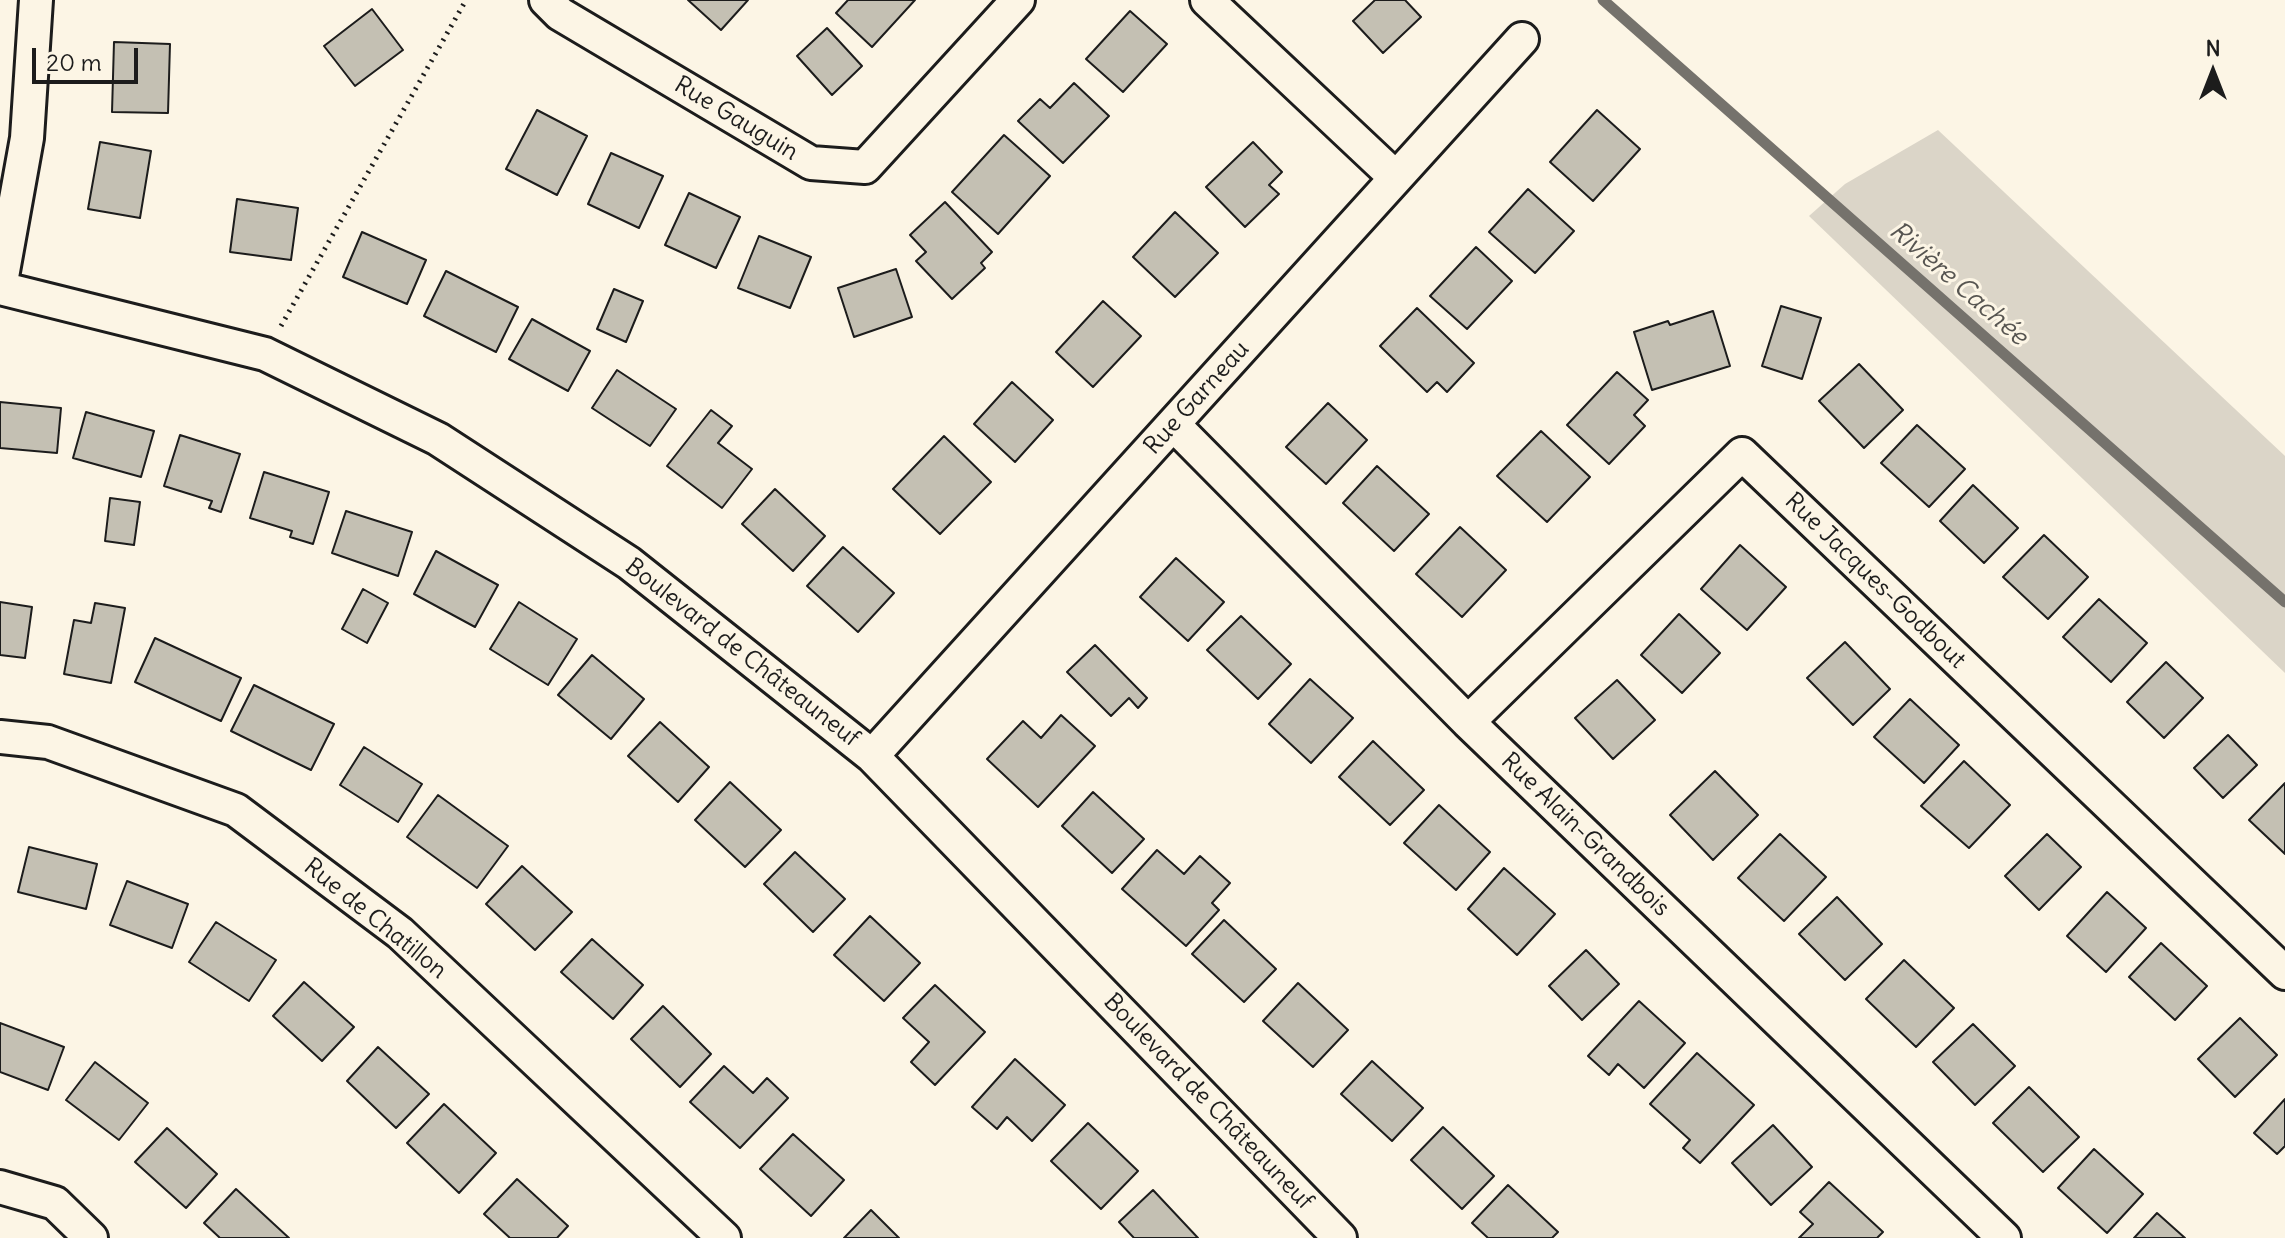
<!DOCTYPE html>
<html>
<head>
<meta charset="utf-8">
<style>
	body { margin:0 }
	#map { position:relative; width:2285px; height:1238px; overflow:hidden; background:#fcf5e5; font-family:Delius,sans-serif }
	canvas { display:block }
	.north { position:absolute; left:2173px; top:32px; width:80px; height:80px; -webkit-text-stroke:6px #fcf5e5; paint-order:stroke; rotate:0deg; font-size:22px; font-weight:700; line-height:32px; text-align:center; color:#1c1c1c }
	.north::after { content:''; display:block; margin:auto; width:28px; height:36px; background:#1c1c1c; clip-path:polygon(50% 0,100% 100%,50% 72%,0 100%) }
	.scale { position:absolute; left:32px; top:48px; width:106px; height:36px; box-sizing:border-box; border:4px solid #1c1c1c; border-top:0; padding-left:10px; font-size:24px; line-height:28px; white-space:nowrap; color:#1c1c1c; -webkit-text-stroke:6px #fcf5e5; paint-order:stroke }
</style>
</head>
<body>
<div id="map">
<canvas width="2285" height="1238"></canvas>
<div class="north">N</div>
<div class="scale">20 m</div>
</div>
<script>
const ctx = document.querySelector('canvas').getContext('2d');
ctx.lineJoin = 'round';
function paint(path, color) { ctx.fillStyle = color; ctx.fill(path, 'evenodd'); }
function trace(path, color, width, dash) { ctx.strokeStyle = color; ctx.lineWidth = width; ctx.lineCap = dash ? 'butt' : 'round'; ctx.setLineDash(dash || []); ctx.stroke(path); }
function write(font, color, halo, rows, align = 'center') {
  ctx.font = font + ' Delius,sans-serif'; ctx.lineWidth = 6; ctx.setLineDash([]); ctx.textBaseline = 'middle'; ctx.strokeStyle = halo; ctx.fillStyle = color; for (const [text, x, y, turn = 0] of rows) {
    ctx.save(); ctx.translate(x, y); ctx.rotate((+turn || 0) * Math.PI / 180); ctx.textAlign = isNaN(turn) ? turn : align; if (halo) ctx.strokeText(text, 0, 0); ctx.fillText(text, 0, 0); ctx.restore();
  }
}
paint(new Path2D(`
	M1938,130l347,326v217l-476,-457 36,-32z`), '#dbd5c8');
trace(new Path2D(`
	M1603,0l682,602`), '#75726c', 11);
const building = new Path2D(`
	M688,0h60l-27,30z
	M848,0h67l-43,47 -36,-34z
	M1375,0h30l16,17 -38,36 -30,-32z
	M372,9l31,41 -48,36 -31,-40z
	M1130,11l37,33 -44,48 -37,-33z
	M827,28l35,38 -30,29 -35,-39z
	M114,42l56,2 -2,69 -56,-1z
	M1074,83l35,33 -46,47 -45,-42 22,-22 10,9z
	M537,110l50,26 -30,59 -51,-26z
	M1597,110l43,39 -47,52 -43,-39z
	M1004,135l46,41 -52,58 -46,-42z
	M100,142l51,9 -11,67 -52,-9z
	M1253,142l29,30 -13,13 10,9 -34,33 -39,-40z
	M611,153l52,23 -24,52 -51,-24z
	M1528,189l46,42 -39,42 -46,-41z
	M689,193l51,24 -24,51 -51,-23z
	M237,199l61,9 -7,52 -61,-8z
	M945,202l47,50 -11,11 4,5 -33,31 -36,-38 10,-9 -16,-17z
	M1175,212l43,41 -43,44 -42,-40z
	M362,232l64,28 -19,44 -64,-27z
	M759,236l52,21 -21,51 -52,-20z
	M1476,247l36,34 -45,48 -37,-33z
	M896,269l16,48 -58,20 -16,-49z
	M446,271l72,36 -22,45 -72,-36z
	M614,289l29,12 -17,41 -29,-13z
	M1103,301l38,35 -48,51 -37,-35z
	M1781,306l40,12 -19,61 -40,-13z
	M1417,308l57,55 -27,29 -10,-10 -10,10 -47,-46z
	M1713,311l17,55 -78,24 -18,-58 34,-11 2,4z
	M532,319l58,32 -22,40 -59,-32z
	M1859,364l44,46 -39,38 -45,-47z
	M617,370l59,39 -26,37 -58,-38z
	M1617,372l31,28 -14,15 11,11 -36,38 -42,-39z
	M1012,382l41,38 -38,42 -41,-38z
	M0,402l61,6 -4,45 -57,-5z
	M1328,403l39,37 -41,44 -40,-37z
	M711,410l21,16 -14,17 34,26 -30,39 -55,-42z
	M86,412l68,19 -13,46 -68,-19z
	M1917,425l48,44 -36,38 -48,-44z
	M1541,431l49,46 -43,45 -50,-46z
	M180,435l60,19 -19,58 -12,-4 3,-7 -48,-15z
	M944,436l47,46 -51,52 -47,-45z
	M1377,466l52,48 -35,37 -51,-48z
	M264,472l65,20 -16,52 -23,-7 2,-6 -42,-13z
	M1973,485l45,43 -34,35 -44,-42z
	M775,489l50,47 -32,35 -51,-47z
	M110,498l30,4 -6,43 -29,-4z
	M346,511l66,21 -14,44 -66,-23z
	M1460,527l46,43 -44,47 -46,-43z
	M2044,535l44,42 -40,42 -45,-42z
	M1740,545l46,42 -39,43 -46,-41z
	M843,547l51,46 -36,39 -51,-46z
	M436,551l62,34 -23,42 -61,-33z
	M1176,558l48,44 -36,39 -48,-44z
	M363,589l25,14 -21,40 -25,-14z
	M2099,599l48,44 -36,39 -48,-45z
	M0,602l32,5 -7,51 -25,-3z
	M519,602l58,37 -29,46 -58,-36z
	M95,603l30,5 -14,75 -47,-9 10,-54 17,3z
	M1679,614l41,39 -38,40 -41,-38z
	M1241,616l50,48 -33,35 -51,-49z
	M155,638l86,40 -20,43 -86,-39z
	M1845,642l45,47 -37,36 -46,-47z
	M1095,645l52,53 -9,10 -9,-10 -18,18 -44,-44z
	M592,655l52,44 -33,40 -53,-44z
	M2166,662l37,36 -39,40 -37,-36z
	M1310,679l43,39 -42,45 -42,-39z
	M1617,680l38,40 -42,39 -38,-41z
	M254,685l80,39 -23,46 -80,-39z
	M1910,699l49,46 -35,38 -50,-46z
	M1061,715l34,31 -57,61 -51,-48 36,-38 18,17z
	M660,722l49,45 -31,35 -50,-46z
	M2228,735l29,30 -34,33 -29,-30z
	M1373,741l51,49 -34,35 -51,-48z
	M364,747l58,37 -24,38 -58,-37z
	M1964,761l46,44 -41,43 -48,-42z
	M1715,771l43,44 -45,45 -43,-45z
	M730,782l51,48 -36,37 -50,-47z
	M2285,783v71l-36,-34z
	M1093,792l51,47 -32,34 -50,-47z
	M438,795l70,51 -31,42 -70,-51z
	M1439,805l51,47 -34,38 -52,-47z
	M1780,834l46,43 -42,44 -46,-43z
	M2047,834l34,33 -42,43 -34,-34z
	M29,847l68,17 -11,45 -68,-17z
	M1157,850l27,24 16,-18 30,27 -18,20 7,7 -33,36 -64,-57z
	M795,852l50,47 -32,33 -49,-48z
	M522,866l50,46 -37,38 -49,-46z
	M1504,868l51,46 -38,41 -49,-46z
	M127,881l61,23 -16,44 -62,-23z
	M2107,892l39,36 -40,44 -39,-36z
	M1837,897l45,47 -37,36 -46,-46z
	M870,916l50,47 -36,38 -50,-46z
	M1224,920l52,49 -32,33 -52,-48z
	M216,922l60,38 -27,41 -60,-39z
	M592,939l51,46 -30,34 -52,-47z
	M2161,943l46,43 -32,34 -46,-43z
	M1586,950l33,34 -37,36 -33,-34z
	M1904,960l50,48 -38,39 -50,-48z
	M304,982l50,45 -32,34 -49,-45z
	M1298,983l50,47 -35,37 -50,-46z
	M935,985l50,47 -50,53 -24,-23 18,-20 -26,-24z
	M1639,1001l46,42 -41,45 -26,-24 -9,11 -21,-19z
	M663,1006l48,48 -31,33 -49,-48z
	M2240,1018l37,37 -42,42 -37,-38z
	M0,1023l64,24 -16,43 -48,-18z
	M1973,1024l42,42 -40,39 -42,-43z
	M378,1047l51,47 -33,34 -49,-47z
	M1697,1053l57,52 -54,58 -17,-15 7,-8 -40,-36z
	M1015,1059l50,46 -33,36 -25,-24 -10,12 -25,-22z
	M1372,1061l51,47 -31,33 -51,-47z
	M95,1062l53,41 -29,37 -53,-40z
	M724,1066l29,27 14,-15 21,20 -48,50 -50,-46z
	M2029,1087l50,50 -36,35 -50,-49z
	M2285,1099v47l-8,8 -23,-21z
	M444,1104l52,49 -37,40 -52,-50z
	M1088,1123l50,48 -37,38 -50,-48z
	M1773,1125l39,42 -41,38 -39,-42z
	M1443,1127l51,49 -32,33 -51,-49z
	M167,1128l50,46 -31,34 -51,-46z
	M793,1134l51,46 -33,36 -51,-47z
	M2094,1149l49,45 -36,39 -49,-45z
	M517,1179l51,47 -11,12h-47l-26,-24z
	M1829,1182l54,50 -6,6h-78l14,-14 -13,-12z
	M1508,1185l50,47 -6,6h-64l-16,-15z
	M236,1189l53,49h-69l-16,-15z
	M1153,1190l45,48h-64l-15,-16z
	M871,1210l28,28h-55z
	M2157,1213l28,25h-51z`);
paint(building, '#c4c0b3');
trace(building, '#1c1c1c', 2);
const street = new Path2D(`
	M36,0l-9,138 -27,150 265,66 173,85 191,124 243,193 468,482
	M546,0l14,14 251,149 54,4 153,-167
	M1207,0l189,178
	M1173,424l295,298 536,516
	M1468,722l274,-268 543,519
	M0,737l48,5 188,68 164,123 324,305
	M872,756l650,-717
	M0,1187l55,16 36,35`);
trace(street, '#1c1c1c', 38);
trace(new Path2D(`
	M281,326l185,-326`), '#1c1c1c', 5, [2, 6]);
trace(street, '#fcf5e5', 32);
write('24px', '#1c1c1c', '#fcf5e5', [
	["Rue Gauguin",736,119,31],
	["Rue Garneau",1197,398,-48],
	["Rue Jacques-Godbout",1875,581,44],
	["Boulevard de Châteauneuf",742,653,38],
	["Rue Alain-Grandbois",1585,835,44],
	["Rue de Chatillon",375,919,39],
	["Boulevard de Châteauneuf",1208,1102,46]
]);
write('italic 26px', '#575551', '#fcf5e5', [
	["Rivière Cachée",1958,284,41]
]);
</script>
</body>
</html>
